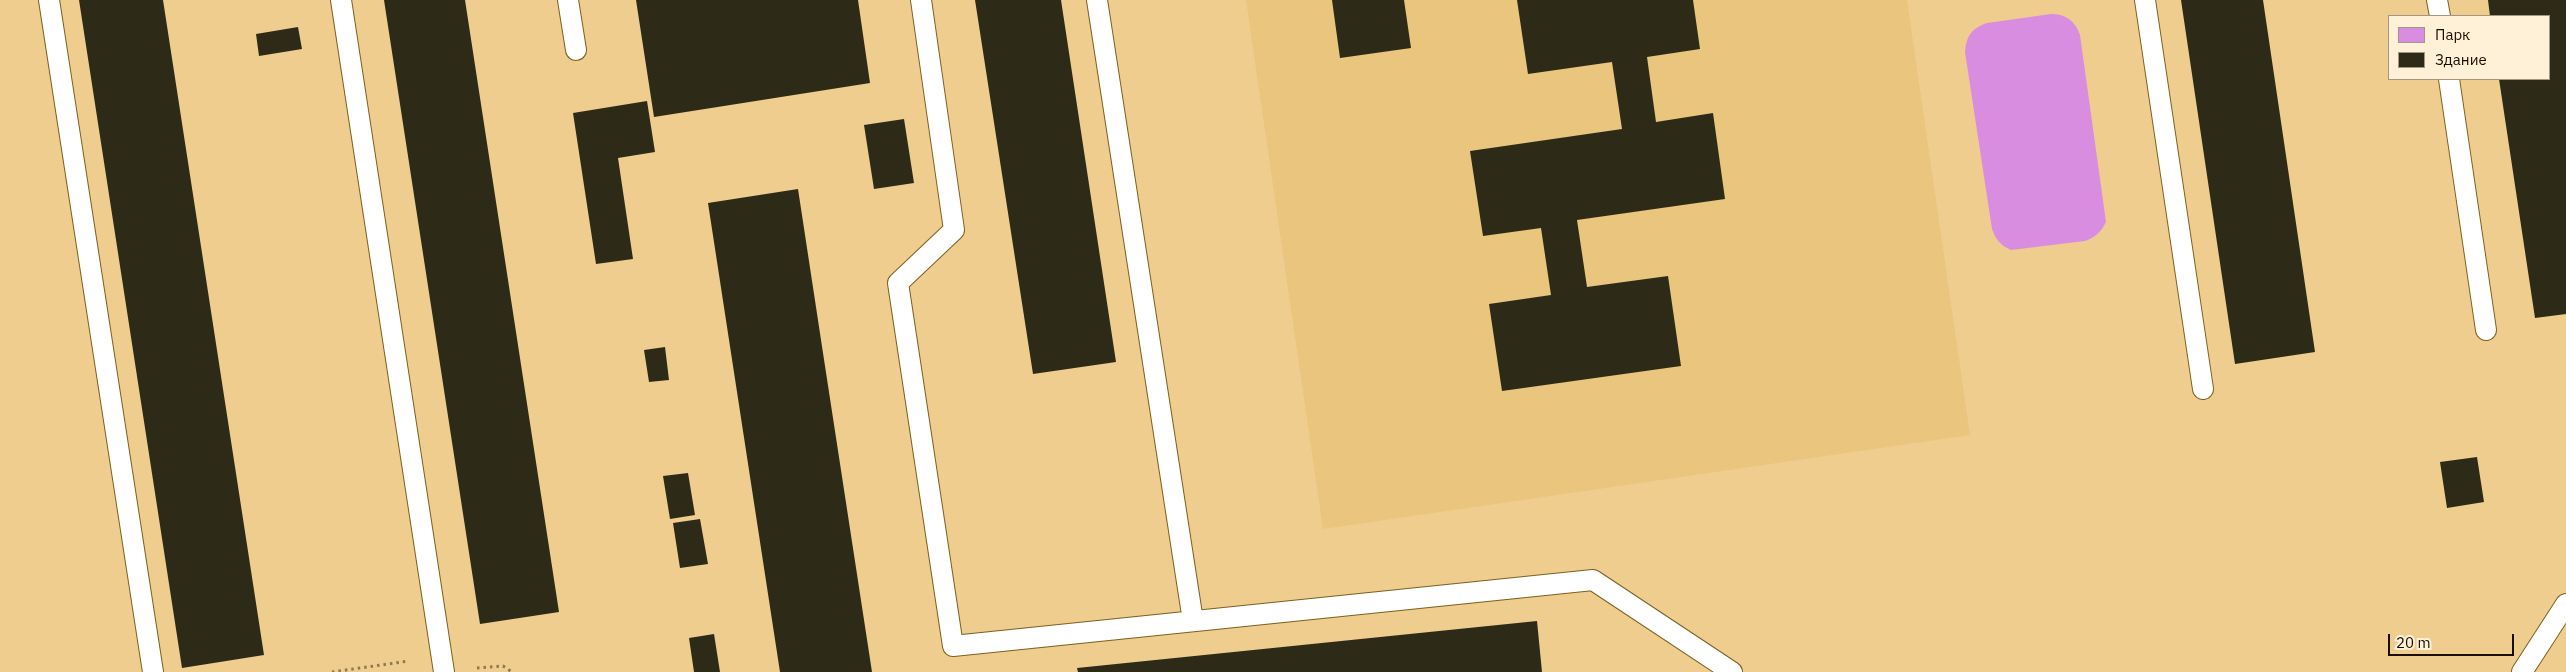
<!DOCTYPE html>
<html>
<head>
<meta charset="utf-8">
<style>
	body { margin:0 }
	#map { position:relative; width:2566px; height:672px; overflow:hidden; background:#eecd8e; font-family:"IBM Plex Sans",sans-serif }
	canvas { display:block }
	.legend { position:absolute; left:2388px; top:15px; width:162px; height:65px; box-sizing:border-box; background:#fff1d8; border:1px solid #a39682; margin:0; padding:6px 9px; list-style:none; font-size:15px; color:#1a0e00 }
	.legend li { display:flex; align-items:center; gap:10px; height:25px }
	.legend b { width:25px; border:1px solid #a39682 }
	.scale { position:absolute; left:2388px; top:634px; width:126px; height:22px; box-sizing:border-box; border:2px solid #1a0e00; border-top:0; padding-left:6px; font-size:15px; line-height:18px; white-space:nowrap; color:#1a0e00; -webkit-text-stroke:4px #fff1d8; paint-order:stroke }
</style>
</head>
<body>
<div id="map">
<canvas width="2566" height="672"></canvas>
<ul class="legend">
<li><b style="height:14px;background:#d98de1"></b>Парк</li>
<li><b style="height:14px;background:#2d2b18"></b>Здание</li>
</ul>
<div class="scale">20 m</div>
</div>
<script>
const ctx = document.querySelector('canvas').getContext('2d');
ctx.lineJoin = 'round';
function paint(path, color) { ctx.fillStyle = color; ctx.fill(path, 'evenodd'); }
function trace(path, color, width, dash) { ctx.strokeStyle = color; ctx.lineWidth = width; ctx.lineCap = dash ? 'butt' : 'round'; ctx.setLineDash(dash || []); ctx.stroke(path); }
paint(new Path2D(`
	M1246,0h661l63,435 -647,94z`), '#e9c57d');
paint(new Path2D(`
	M2051,14c15,0 24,7 29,21l26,187c-5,10 -10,15 -21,19l-74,9c-11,-5 -15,-10 -19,-21l-27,-177c1,-16 7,-24 22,-29z`), '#d98de1');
paint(new Path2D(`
	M79,0h84l101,655 -82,13z
	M384,0h81l94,612 -79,12z
	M636,0h222l12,83 -216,34z
	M975,0h86l55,362 -83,12z
	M1332,0h72l7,48 -71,10z
	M1517,0h176l7,49 -53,8 9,65 57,-9 12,86 -148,21 10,67 81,-11 13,90 -179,25 -13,-87 62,-9 -10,-67 -58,8 -13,-85 152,-22 -10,-67 -84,12z
	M2181,0h82l52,352 -80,12z
	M2488,0h78v314l-31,4 -36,-239h51v-63h-60z
	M298,27l4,22 -43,7 -3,-22z
	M647,101l8,51 -37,6 15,101 -37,5 -23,-151z
	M904,119l10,64 -40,6 -10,-64z
	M798,189l25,164 49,319h-92l-72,-469z
	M665,347l4,33 -20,2 -5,-32z
	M2477,457l7,45 -37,6 -7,-46z
	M688,473l7,42 -25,4 -7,-43z
	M700,519l8,45 -28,4 -7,-45z
	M1537,621l5,51h-464l-1,-4z
	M714,634l6,38h-26l-5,-34z`), '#2d2b18');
const service = new Path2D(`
	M49,0l104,672
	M341,0l103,672
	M568,0l8,50
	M921,0l33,230 -56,53 55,363 640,-66 139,92
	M1097,0l96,621
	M2145,0l58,389
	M2437,0l3,16
	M2449,79l37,251
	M2522,672l44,-68`);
trace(service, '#7d601e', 22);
trace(new Path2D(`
	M477,668l26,-2 9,6
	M332,672l77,-11`), '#90784f', 3, [2.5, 4]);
trace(service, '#fff', 20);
</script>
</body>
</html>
